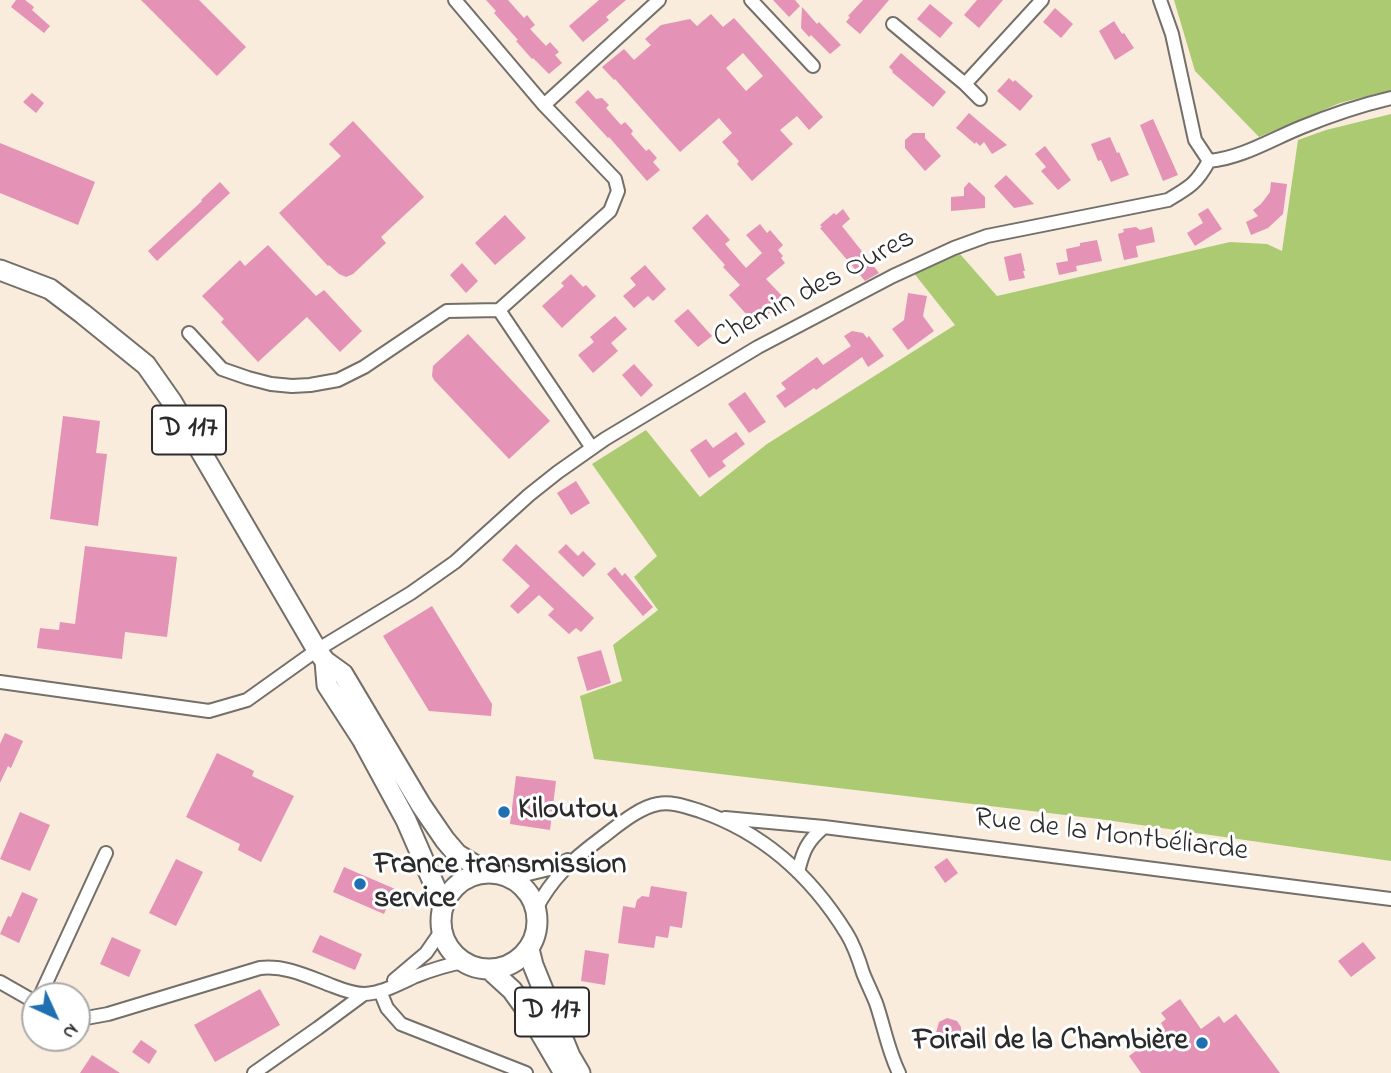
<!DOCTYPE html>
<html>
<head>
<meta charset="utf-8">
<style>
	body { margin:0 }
	#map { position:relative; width:1391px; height:1073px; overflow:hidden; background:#f9ecdc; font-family:"Indie Flower",sans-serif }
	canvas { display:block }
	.north { position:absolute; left:21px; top:982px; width:70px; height:70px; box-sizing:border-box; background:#fff; border:2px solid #aaa; border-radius:50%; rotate:135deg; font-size:19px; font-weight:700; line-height:28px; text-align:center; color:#2b2b2b }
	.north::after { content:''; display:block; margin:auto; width:24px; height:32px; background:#1f6fb2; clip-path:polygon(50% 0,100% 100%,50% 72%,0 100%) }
</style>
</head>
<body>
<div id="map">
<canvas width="1391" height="1073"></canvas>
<div class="north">N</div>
</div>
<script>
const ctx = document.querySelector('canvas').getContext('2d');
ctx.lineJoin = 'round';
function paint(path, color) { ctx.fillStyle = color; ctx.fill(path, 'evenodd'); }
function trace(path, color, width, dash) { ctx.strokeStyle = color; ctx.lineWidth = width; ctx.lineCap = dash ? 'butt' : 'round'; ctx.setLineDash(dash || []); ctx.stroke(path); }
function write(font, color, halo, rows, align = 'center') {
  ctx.font = font + ' "Indie Flower",sans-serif'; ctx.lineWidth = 6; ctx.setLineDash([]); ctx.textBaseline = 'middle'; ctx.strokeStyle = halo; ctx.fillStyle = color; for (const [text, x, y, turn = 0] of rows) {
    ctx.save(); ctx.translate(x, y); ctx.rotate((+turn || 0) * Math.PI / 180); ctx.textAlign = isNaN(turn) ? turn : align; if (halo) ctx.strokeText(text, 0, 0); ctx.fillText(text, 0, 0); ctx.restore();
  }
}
paint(new Path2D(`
	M1174,0h217v90l-51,13 -81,34 -64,-66z
	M1391,114v747l-292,-42 -505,-60 -14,-63 42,-15 -9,-36 45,-35 -24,-33 23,-21 -65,-92 54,-34 54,67 67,-53 188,-119 -42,-53 47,-18 37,42 233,-54 37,2 15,7 16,-111 28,-10z`), '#acca72');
paint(new Path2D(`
	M16,0h9l9,7 -2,3 18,16 -6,7 -33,-26z
	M141,0h58l47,47 -29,29z
	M486,0h22l16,18 3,-3 8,10 -5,4 16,17 4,-4 9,10 -4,3 7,8 -13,11 -16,-16 -1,1 -16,-18 2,-1 -24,-27 2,-2z
	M599,0h27l-20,17 3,3 -26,22 -14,-16z
	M773,0h22l5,6 -11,11z
	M863,0h26l-29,34 -14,-12 4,-5 -2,-1z
	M977,0h26l-24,28 -15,-13z
	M930,4l23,19 -13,15 -23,-19z
	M802,7l15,17 2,-2 22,23 -11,9 -19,-19 -2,2 -8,-9z
	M1055,8l18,16 -12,14 -18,-16z
	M711,14l12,13 11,-9 89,99 -14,13 -12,-14 -17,14 13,14 -41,37 -15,-17 2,-3 -17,-19 10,-9 -13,-15 -39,34 -65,-73 -1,1 -12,-13 22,-18 10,11 17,-15 -6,-6 16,-14 29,-6 7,7zM743,53l20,23 -17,15 -20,-23z
	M1114,21l8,13 2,-1 10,15 -19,12 -16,-29z
	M901,53l45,39 -13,15 -41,-35 1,-1 -4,-4z
	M1009,78l4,4 2,-2 18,16 -13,15 -23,-20z
	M588,90l8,9 6,-1 7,7 -3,3 15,17 4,-3 8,9 -2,3 15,17 3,-2 8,9 -4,4 7,8 -13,11 -38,-44 -1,1 -33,-36z
	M32,93l12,10 -8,10 -13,-11z
	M969,113l14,12 24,20 -15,9 -8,-12 -4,4 -4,-4 -1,2 -14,-12 -5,-4z
	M1153,119l25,56 -15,6 -23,-56z
	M353,121l71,76 -43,40 5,6 -33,31 -7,3 -7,-3 -10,-9 -1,1 -49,-53 62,-57 -12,-12z
	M913,133h12v5l16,18 -16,15 -20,-23v-8z
	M1110,137l7,16 2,-1 10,23 -18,7 -10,-22 -3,1 -7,-17z
	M0,143l95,39 -17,43 -78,-32z
	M1045,146l26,34 -13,10 -17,-19 5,-4 -11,-13z
	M1006,175l28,29 -20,4 -20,-22z
	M220,182l10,11 -73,68 -9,-10 54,-50 -1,-1z
	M969,182l16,15v11l-34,3v-14l13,-1v-8z
	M1271,182l16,2 -4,30 -15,14 -17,7 -5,-13 12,-6 -5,-6 8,-6 9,-12z
	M1208,208l14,21 -27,17 -8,-13 16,-10 -5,-9z
	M843,209l7,10 -8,7 37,47 -14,8 -45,-53 2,-1 -2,-2 14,-12 2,2z
	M707,214l23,26 -5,4 21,24 16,-15 -16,-18 14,-11 7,9 3,-3 13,15 -5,5 5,6 -2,2 4,5 -19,16 19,20 -29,26 -27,-30 11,-10 -17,-18 2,-2 -33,-37z
	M505,215l21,23 -31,27 -20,-22z
	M1136,227l4,3 12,-3 3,15 -19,4 2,11 -14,3 -6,-26 6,-2 -1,-3z
	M1097,240l5,21 -26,5 1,5 -18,4 -3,-12 12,-2 -2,-12 14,-3v-3z
	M268,245l48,51 8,-6 38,41 -22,21 -33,-35 -49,45 -37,-40 3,-3 -22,-23 38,-36 5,6z
	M1021,253l4,18h-2l2,7 -16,3 -5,-24z
	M462,263l16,18 -12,12 -16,-18z
	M645,265l21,24 -13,12 -5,-5 -14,12 -11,-12 13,-11 -6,-7z
	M571,274l12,13 3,-2 10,11 -34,32 -20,-22 22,-20 -3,-3z
	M908,293l19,3 -4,20 11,15 -26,19 -16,-21 12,-9z
	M688,309l24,27 -14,11 -24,-26z
	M615,316l12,13 -16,14 7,8 -25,22 -15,-18 16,-13 -4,-5z
	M852,331l11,2 4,5 2,-2 15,20 -16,11 -6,-10 -46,33 -2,-2 -29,20 -9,-12 10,-7 -5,-6 36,-26 6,8 28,-19 -7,-10z
	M468,334l82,87 -41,38 -75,-79 -2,-4 1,-10z
	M634,364l19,21 -12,12 -19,-22z
	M745,392l21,30 -17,11 -21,-29z
	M63,416l37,5 -4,32 11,1 -9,72 -48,-7z
	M736,432l9,12 -23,17 4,5 -17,12 -19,-28 16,-11 7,9z
	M576,481l14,22 -19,12 -14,-22z
	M516,544l78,74 -13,14 -5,-4 -7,6 -21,-19 6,-6 -15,-14 -21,19 -8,-8 20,-20 -28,-26z
	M566,544l12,12 5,-5 13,13 -13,13 -25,-25z
	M85,546l92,11 -10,80 -42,-5 -3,27 -85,-11 3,-20 19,2 1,-8 15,2z
	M615,567l7,9 3,-3 28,34 -10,9 -36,-42z
	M432,606l60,98 -1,12 -62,-5 -46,-75z
	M601,650l10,33 -24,8 -10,-34z
	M5,733l18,8 -12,27 -3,-2 -8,17v-39z
	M217,753l37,18 -2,5 42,20 -33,66 -23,-12 2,-6 -54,-27z
	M516,776l40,5 -6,49 -40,-6z
	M20,812l30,13 -20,46 -30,-12z
	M947,858l11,15 -13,10 -11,-16z
	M176,859l27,13 -27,54 -27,-13z
	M344,867l51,22 -11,25 -51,-22z
	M651,886l36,6 -5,36 -12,-2 -2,12 -12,-2 -2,12 -36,-5 5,-37 12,2 2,-8 5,-4 7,1z
	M22,892l16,7 -19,44 -19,-9 8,-18 3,1z
	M320,935l42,19 -7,16 -43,-18z
	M112,937l29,13 -12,27 -29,-13z
	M1363,942l13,16 -25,19 -13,-16z
	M585,950l24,4 -4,31 -24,-4z
	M260,989l20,36 -65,37 -21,-37z
	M1180,999l21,30 18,-13 5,7 12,-9 44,59h-139l-12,-17 36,-26 -4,-7 5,-4 -5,-6z
	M947,1018l10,3 4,6v6l-5,11 -15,-4 -5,-7 3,-11z
	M141,1040l16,11 -8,13 -17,-12z
	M92,1055l28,18h-40z`), '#e492b6');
const minor = new Path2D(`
	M455,0l89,105 71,74 3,12 -8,20 -111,99 93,138
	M751,0l62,66
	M1160,0l12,34 23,106 14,21
	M893,24l72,60 77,-84
	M965,84l15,15
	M544,105l115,-105
	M1209,161c33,-3 63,-22 93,-34 29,-12 59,-22 89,-29
	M189,333l33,36 26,9 23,6 21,2 18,-1 28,-5 26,-13 83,-56 52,-1
	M0,682l209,29 38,-11 70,-50 94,-57 44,-31 74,-67 29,-23 47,-33 153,-92 135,-71 61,-28 33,-12 181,-36c22,-13 28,-16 41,-39
	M725,818l99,9c-17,14 -21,24 -26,45
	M824,827l567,72
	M512,878l37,-9 19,-9
	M536,909c16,-31 36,-49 64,-70 16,-12 39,-32 58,-35 13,-3 29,3 42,7 64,22 112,66 147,123 8,13 12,26 16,39 4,10 9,20 13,30 8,23 12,48 23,70
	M394,980l32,-27 16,-23
	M0,982l35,20
	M380,991l7,17 14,16 125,49
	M40,996l66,-143
	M77,1017l9,1 22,-4 152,-46c26,-3 49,9 73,18 10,4 21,8 32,8 18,-1 35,-11 51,-18 15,-6 31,-11 47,-14
	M254,1073l64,-45 46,-34`);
const primary = new Path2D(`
	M0,270l50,19 33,25 63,51 26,37 145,248 8,11 18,13 78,131 24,35 12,14 29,18
	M325,661l2,24 35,54 44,81 37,85
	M441 921a48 48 0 1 1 96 0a48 48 0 1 1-96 0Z
	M529,949l4,16 37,91 10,17
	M489,969l23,21 18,25 34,58`);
trace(minor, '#736f69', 16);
trace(primary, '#736f69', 23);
trace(minor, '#fff', 12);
trace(primary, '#fff', 19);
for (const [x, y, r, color] of [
	[504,812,7,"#1f6fb2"],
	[360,884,7,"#1f6fb2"],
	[1202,1043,7,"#1f6fb2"]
]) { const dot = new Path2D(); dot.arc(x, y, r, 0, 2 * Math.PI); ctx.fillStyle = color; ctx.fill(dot); trace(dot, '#fff', 2.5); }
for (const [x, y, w] of [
	[189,430,74],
	[552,1012,74]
]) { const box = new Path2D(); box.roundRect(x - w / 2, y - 24.5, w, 49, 5); ctx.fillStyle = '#fff'; ctx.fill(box); trace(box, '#2b2b2b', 2); }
write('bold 28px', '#2b2b2b', null, [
	["D 117",189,430],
	["D 117",552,1012]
]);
write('30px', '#2b2b2b', '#fff', [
	["Chemin des Oures",815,290,-28],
	["Rue de la Montbéliarde",1111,837,7]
]);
write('bold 30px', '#2b2b2b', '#fff', [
	["Kiloutou",518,812],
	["France transmission",374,867],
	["service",374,901],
	["Foirail de la Chambière",1188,1043,"right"]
], 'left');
</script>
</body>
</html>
